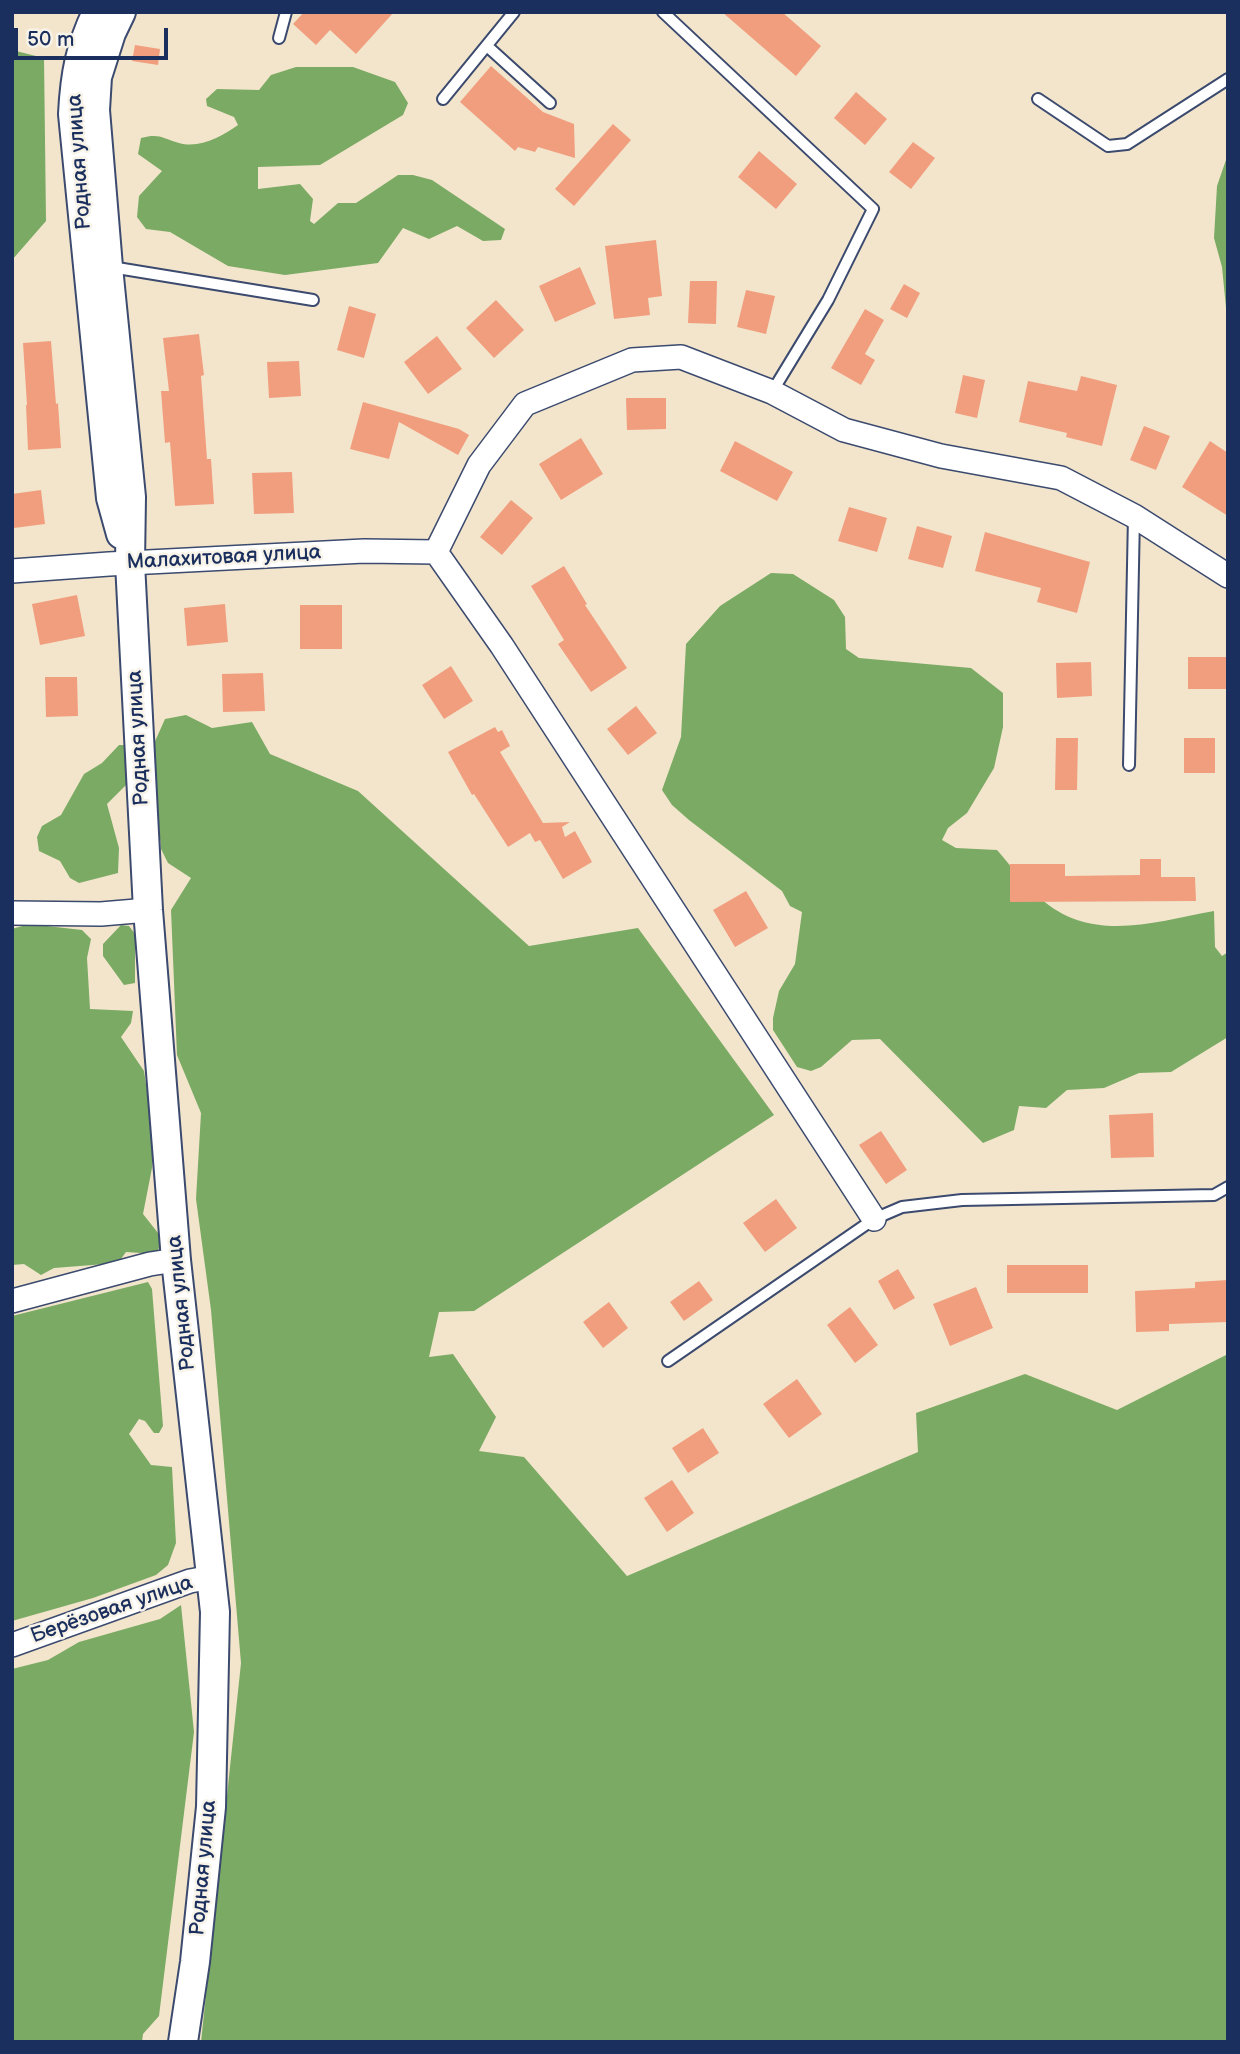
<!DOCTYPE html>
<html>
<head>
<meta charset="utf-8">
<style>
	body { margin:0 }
	#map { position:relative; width:1240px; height:2054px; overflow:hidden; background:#f2e5cc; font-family:"Balsamiq Sans",sans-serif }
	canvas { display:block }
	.frame { position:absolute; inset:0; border:14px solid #1b2f5e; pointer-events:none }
	.scale { position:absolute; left:14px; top:28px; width:154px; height:32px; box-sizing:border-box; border:4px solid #1b2f5e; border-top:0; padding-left:9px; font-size:21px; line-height:24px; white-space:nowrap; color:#1b2f5e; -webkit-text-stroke:5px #f7f3e8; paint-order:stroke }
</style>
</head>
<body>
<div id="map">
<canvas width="1240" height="2054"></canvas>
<div class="frame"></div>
<div class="scale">50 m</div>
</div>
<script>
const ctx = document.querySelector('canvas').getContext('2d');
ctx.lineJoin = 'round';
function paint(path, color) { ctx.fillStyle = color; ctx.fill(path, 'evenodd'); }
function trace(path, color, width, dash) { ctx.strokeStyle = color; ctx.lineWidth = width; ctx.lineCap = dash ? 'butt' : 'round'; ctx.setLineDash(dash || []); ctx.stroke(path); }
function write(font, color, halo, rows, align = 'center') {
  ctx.font = font + ' "Balsamiq Sans",sans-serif'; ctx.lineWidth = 5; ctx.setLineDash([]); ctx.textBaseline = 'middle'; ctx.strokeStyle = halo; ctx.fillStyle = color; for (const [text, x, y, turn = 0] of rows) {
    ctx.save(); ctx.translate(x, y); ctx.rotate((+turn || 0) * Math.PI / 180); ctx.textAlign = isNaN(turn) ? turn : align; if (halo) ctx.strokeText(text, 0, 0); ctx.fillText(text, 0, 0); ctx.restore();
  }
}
paint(new Path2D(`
	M12,50l32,8 2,163 -34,39z
	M296,67h57l42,15 13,21 -5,12 -83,50 -62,2v22l42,-5 13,15 -3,22 4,3 24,-21h18l42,-28h15l19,5 73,49 -4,11 -18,1 -26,-15 -28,13 -26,-11 -25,35 -93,12 -57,-9 -58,-34 -24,-3 -9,-12 2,-21 23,-25 -24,-17 3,-16c18,-5 21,0 38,5 21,6 43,-7 59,-18l-4,-8 -27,-11 -1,-7 11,-10 42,1 12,-15z
	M1228,154v174l-6,-61 -8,-29 3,-52z
	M771,573l22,1 41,26 11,17 1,32 13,9 112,10 32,25v34l-9,41 -27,45 -19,15 -6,12 14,8 41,2c14,16 27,34 43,48 51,46 114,24 174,13l1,36 7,9 6,-4v85l-57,35 -32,1 -35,15 -37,2 -21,18 -27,-2 -5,24 -31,13 -103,-104 -28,1 -31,27 -10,4 -14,-4 -24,-37v-12l6,-27 16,-27 7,-52 -12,-6 -8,-15 -93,-71 -17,-15 -10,-15 19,-53 5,-93 34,-38z
	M186,715l26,13 40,-6 18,32 88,37 171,155 109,-18 136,187 -300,196 -35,1 -10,45 24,-3 43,63 -17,34 45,6 103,119 291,-124 -2,-39 109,-39 92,36 111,-56v688h-1027l40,-379 -30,-353 -15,-111 5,-86 -24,-58 -6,-145 20,-32 -23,-15 -7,-14 -9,-101 13,-29z
	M119,745h6l6,11 -2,26 -22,22 12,44 -1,25 -39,10 -9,-5 -10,-17 -21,-10 -2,-14 5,-11 19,-11 23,-41 18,-11z
	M29,924l53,6 9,9 -4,19 3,51 43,2 -2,12 -10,14 23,34 8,54v43l-9,46 19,24 -5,16 -31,-2 -8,11 -64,5 -13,7 -17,-11 -12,1v-336z
	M121,925l8,1 6,8v49l-11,2 -21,-29v-12z
	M148,1282l4,7 11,137 -4,7h-5l-9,-12 -6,-2 -10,15 22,31 21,2 4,76 -8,22 -12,10 -63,23 -81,23v-305z
	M181,1605l13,127 -35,284 -16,18 -1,8h-130v-373l36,-9 31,-18 81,-23z`), '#7baa64');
paint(new Path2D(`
	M304,12h90l-38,42 -26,-24 -14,15 -23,-21z
	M722,12h60l39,34 -25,30z
	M135,45l25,4 -2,16 -26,-4z
	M491,66l52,46 31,12 1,34 -37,-11 -3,5 -17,-5 -3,4 -55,-49z
	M856,92l31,27 -22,26 -31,-27z
	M613,124l18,16 -57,66 -19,-17z
	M913,142l22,16 -24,31 -22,-17z
	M759,151l38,33 -21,25 -38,-32z
	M656,240l6,56 -14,2 2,17 -36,4 -9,-73z
	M580,267l16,37 -41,18 -16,-36z
	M690,281h27l-1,43 -28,-1z
	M904,284l16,9 -13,25 -17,-9z
	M746,290l29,6 -9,38 -29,-7z
	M496,300l28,30 -30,28 -28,-30z
	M349,306l27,8 -12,44 -27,-8z
	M865,309l19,11 -19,34 10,6 -14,25 -30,-17z
	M199,334l5,41 -3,1 6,83h4l3,45 -39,2 -5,-64 -5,1 -4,-52h8l-6,-53z
	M437,336l25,33 -34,25 -24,-32z
	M51,341l5,63 2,-1 3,45 -33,2 -2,-45h1l-4,-62z
	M299,361l2,35 -32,2 -2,-36z
	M963,375l22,5 -8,38 -22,-5z
	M1081,376l36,9 -15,61 -36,-9 1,-4 -48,-11 9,-41 49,10z
	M626,398h40v31l-39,1z
	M363,402l96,27 10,6 -11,20 -59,-33 -10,37 -39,-10z
	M1144,426l26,10 -14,34 -26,-10z
	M581,438l22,36 -42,26 -22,-36z
	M735,441l58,31 -16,29 -57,-30z
	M1210,441l18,12v63l-46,-29z
	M292,472l2,41 -40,1 -2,-41z
	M41,490l4,34 -31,4 -2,-34z
	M511,500l22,18 -31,37 -22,-18z
	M849,507l38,11 -10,34 -39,-11z
	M917,526l35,10 -9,32 -35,-9z
	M985,532l105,30 -13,51 -40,-11 4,-14 -66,-17z
	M564,566l23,38 -2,1 42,63 -36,24 -33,-48 6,-4 -33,-54z
	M77,595l8,41 -45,9 -8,-41z
	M225,604l3,38 -41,4 -3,-38z
	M300,605h42v44h-42z
	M1188,657h40v32h-40z
	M1091,662l1,34 -35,2 -1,-35z
	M451,666l22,35 -29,18 -22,-34z
	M263,673l2,38 -42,1 -1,-38z
	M45,677h32l1,39 -32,1z
	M636,706l21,27 -29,22 -21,-26z
	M495,727l3,5 4,-2 8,16 -10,6 43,71 27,-1 -8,5 3,10 10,-6 17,31 -29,17 -23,-39 -5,2 -5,-9 -22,14 -34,-53 -2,1 -24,-43z
	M1056,738h22l-1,52h-22z
	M1184,738h31v35h-31z
	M1140,859h21v18h34l1,24 -186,1v-38h55v12l75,-1z
	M746,891l22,37 -33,19 -22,-37z
	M1153,1113l1,44 -43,1 -2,-43z
	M881,1131l26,39 -21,14 -27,-39z
	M776,1199l21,29 -32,24 -22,-29z
	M1007,1265h81v28h-81z
	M898,1269l17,29 -21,12 -16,-29z
	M1228,1280v42l-59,2v7l-33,1 -1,-41 60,-3v-6z
	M699,1281l14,19 -29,21 -14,-19z
	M976,1287l17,41 -43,18 -17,-42z
	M609,1302l19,26 -25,20 -20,-26z
	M850,1307l28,38 -23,18 -28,-38z
	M797,1379l25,35 -33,24 -26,-34z
	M703,1428l16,25 -31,20 -16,-25z
	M672,1480l22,33 -27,19 -23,-34z`), '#f19e7f');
const service = new Path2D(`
	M663,12l210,197 -45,91 -56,92
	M279,38l7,-26
	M487,46l63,57
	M443,99l71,-87
	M1038,99l70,47 19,-2 101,-65
	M111,267l202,33
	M1129,765l5,-249
	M668,1361l206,-142 28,-12 60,-7 252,-5 14,-8`);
const minor = new Path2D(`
	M12,571l97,-7 255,-13 72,1
	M12,913l89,1 47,-4
	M874,1219l-372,-573 -66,-94 43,-87 46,-61 107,-44 49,-3 91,35 72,38 97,26 120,22 73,38 94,60
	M12,1301l138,-37 26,-4
	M12,1645l178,-64 22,-4`);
const tertiary = new Path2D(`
	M97,12c-17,36 -22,62 -24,102l38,384 10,36
	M121,12l-10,21 -14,44 -2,33 13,157 23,230 -1,66 18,347 28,350 39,352 -4,195 -16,155 -12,80`);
trace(service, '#3b4a6e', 14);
trace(minor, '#3b4a6e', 26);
trace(tertiary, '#3b4a6e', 32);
trace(service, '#fff', 10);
trace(minor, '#fff', 23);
trace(tertiary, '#fff', 28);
write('21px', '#1b2f5e', '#f7f3e8', [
	["Родная улица",80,162,-94],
	["Малахитовая улица",224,558,-3],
	["Родная улица",139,738,-93],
	["Родная улица",182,1303,-96],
	["Берёзовая улица",112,1610,-19],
	["Родная улица",204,1868,-85]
]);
</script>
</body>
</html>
